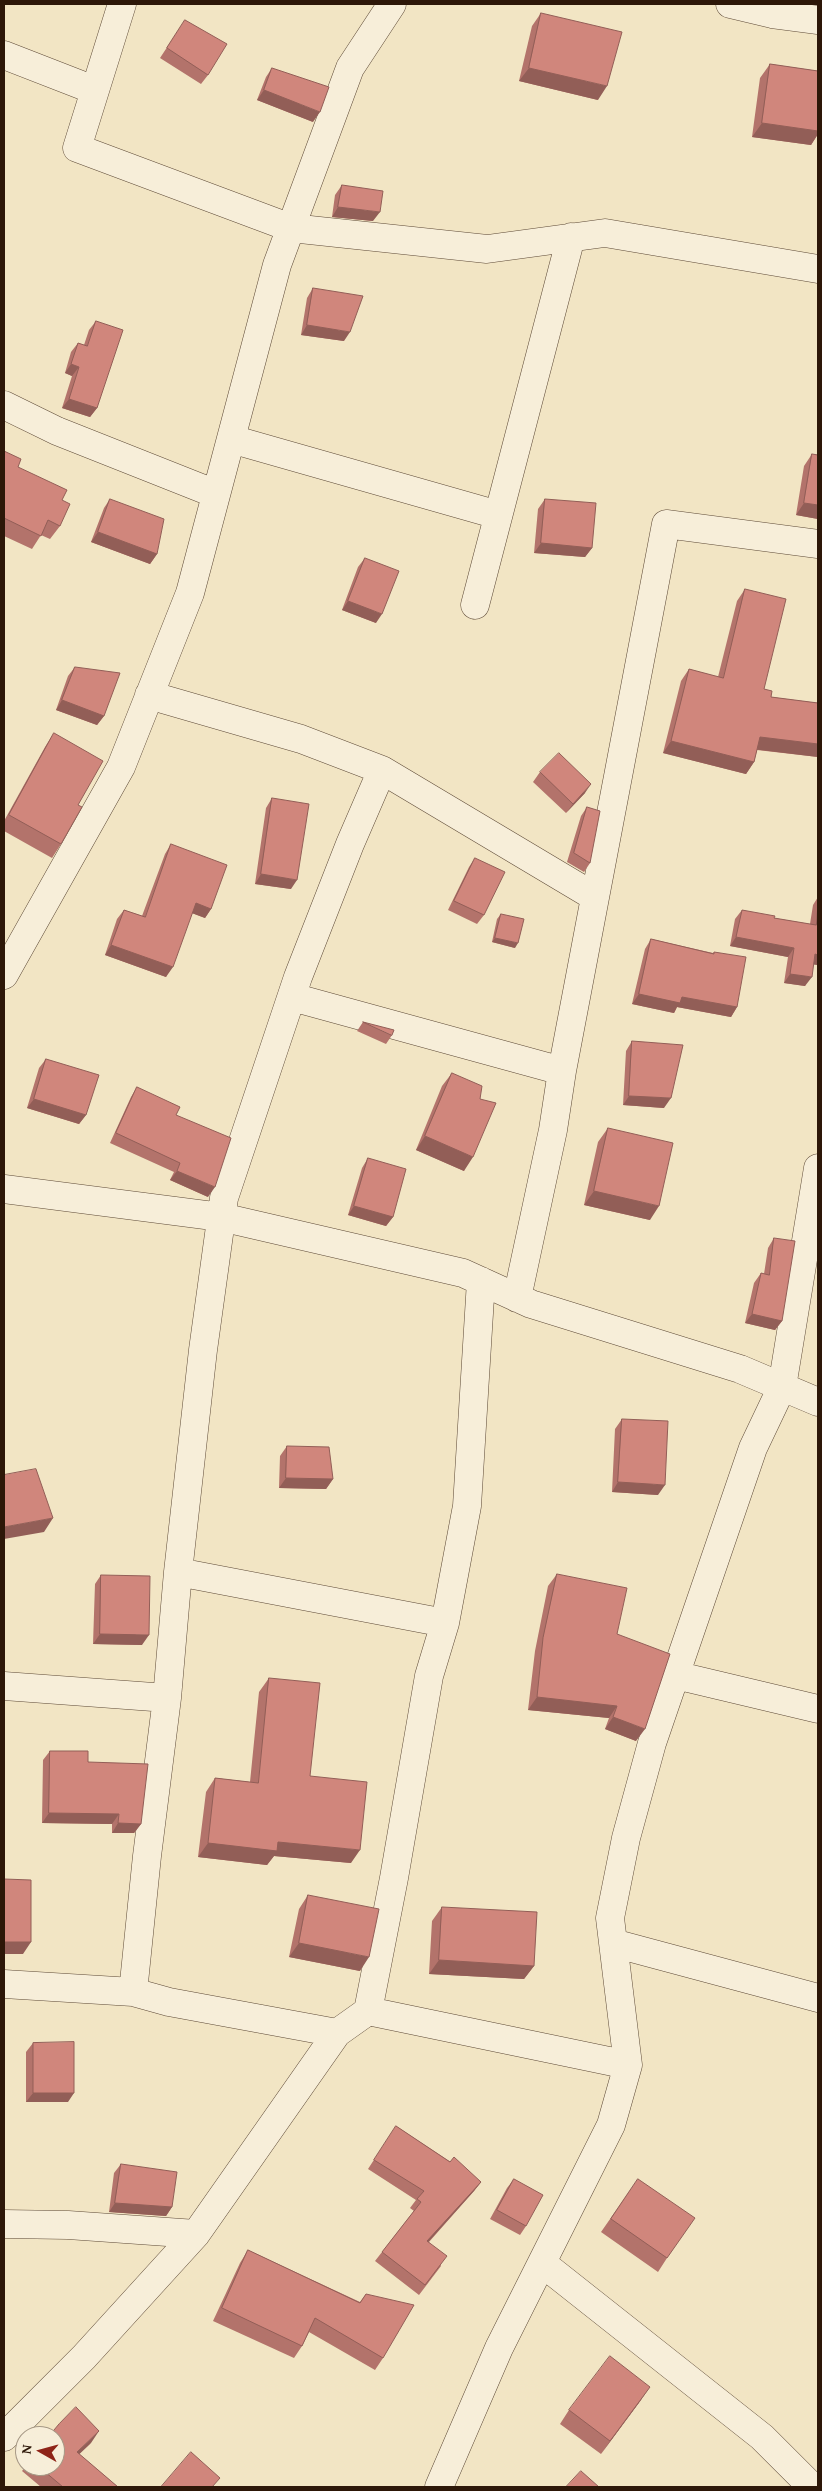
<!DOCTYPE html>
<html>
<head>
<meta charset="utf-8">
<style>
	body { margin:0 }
	#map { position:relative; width:822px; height:2491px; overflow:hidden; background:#f2e5c4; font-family:"Gentium Book Plus",serif }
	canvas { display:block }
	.frame { position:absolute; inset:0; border:5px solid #2d1708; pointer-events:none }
	.north { position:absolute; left:15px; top:2426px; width:50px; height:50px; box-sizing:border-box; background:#f7eed9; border:1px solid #a69885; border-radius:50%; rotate:277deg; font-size:14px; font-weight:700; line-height:20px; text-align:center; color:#2d1708 }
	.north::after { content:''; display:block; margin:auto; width:18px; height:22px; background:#8f2418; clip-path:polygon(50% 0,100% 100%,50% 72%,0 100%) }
</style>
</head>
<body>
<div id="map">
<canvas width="822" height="2491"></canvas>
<div class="frame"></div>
<div class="north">N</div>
</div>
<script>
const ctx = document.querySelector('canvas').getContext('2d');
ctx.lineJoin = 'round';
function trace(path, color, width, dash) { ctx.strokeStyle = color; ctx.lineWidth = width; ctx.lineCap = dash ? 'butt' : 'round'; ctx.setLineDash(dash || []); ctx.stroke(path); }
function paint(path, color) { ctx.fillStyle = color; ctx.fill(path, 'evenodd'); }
const minor = new Path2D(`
	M122,4l-45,144 214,80 196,21 118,-16 213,36
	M730,4l42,10 46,6
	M4,55l90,35
	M4,405l53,26 159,63
	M231,439l267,76
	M475,605l96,-368
	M149,695l152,44 81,31 213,127
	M4,975l117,-208 69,-174 87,-328 73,-197 42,-64
	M292,997l270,74
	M4,1189l217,28 242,56 68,31 209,65 78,33
	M517,1298l36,-168 9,-59 104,-547 152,20
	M178,1572l267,51
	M675,1675l143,34
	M4,1686l163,12
	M613,1943l205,55
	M4,1984l129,8 36,10 168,31
	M133,1992l14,-136 20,-158 11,-126 25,-222 21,-152 74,-221 52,-133 32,-74
	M368,2011l26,-133 35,-202 16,-53 22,-117 14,-225
	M4,2224l64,1 128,9
	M542,2263l220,174 50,50
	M4,2437l80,-80 112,-123 141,-201 31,-22 260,54
	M439,2487l60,-139 112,-223 17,-60 -18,-147 16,-80 26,-95 101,-295 29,-61 36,-219`);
trace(minor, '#5e4a37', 29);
trace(minor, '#f7eed9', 28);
paint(new Path2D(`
	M541,13l57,87 -79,-19 13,-55z
	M185,20l23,55 -7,9 -41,-26z
	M770,64l48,7v63l-7,11 -59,-8 8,-59z
	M272,68l41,54 -56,-22 9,-23z
	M342,185l31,36 -41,-4 3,-22z
	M313,288l31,53 -43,-6 6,-37z
	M96,321l1,87 -7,9 -28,-9 10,-32 -7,-3 6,-21 7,-9 6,2 5,-15z
	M4,451l14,16 44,33 -2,26 -10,13 -9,-4 -9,14 -28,-13z
	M812,454l6,65 -22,-4 8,-49z
	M110,499l47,55 -7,10 -59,-22 13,-34z
	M545,499l47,49 -7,9 -51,-4 4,-44z
	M365,558l11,65 -34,-13 16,-43z
	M745,589l19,100 7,8 47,6v54l-61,-7 -3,12 -8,12 -83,-21 18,-72 8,-12 29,8 19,-76z
	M75,667l29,49 -7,9 -41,-15 12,-34z
	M54,733l24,72 -17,39 -9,14 -48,-27v-10l41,-74z
	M540,772l45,21 -19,20 -33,-31z
	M272,798l19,91 -36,-5 11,-76z
	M587,807l3,56 -6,9 -17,-10 14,-46z
	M171,844l40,65 -6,9 -13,-5 -26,64 -61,-22 12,-36 7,-9 18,6 23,-62z
	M475,858l9,57 -7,9 -29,-14 21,-43z
	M818,897v68l-4,-1 -9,22 -21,-3 4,-26 -58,-11 5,-27 7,-9 32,8 36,6 3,-19z
	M501,914l14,34 -23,-6 5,-23z
	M651,939l62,14 1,-1 23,55 -6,10 -54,-10 -3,6 -42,-9 13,-55z
	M363,1022l29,13 -6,9 -29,-13z
	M632,1041l32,67 -41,-3 3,-54z
	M46,1059l40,56 -7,9 -52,-16 12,-40z
	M452,1073l28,26 -16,72 -48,-21 26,-64z
	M137,1087l39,28 32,82 -38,-17 4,-8 -64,-29 21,-46z
	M608,1128l42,92 -66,-15 14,-63z
	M368,1158l25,59 -7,9 -38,-11 14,-47z
	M774,1238l8,83 -7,9 -30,-7 9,-40 7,-10 3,1 4,-26z
	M622,1419l36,76 -46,-3 3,-63z
	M287,1446l46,33 -7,10 -47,-1 1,-32z
	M557,1574l60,60 19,107 -31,-12 4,-11 -81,-8 7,-59 13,-65z
	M101,1575l41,70 -49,-1 2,-60z
	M269,1678l41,98 41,87 -77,-7 -7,9 -69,-8 8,-65 9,-14 35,4 9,-90z
	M50,1751l38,11 53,62 -7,9h-22v-9l-70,-1 1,-63z
	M308,1895l52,76 -71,-14 10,-48z
	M442,1907l92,59 -10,13 -95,-5 3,-53z
	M33,2043l35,59h-42v-50z
	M396,2126l85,56 -7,9 -45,51 12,24 -22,29 -44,-34 39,-50 -4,-3 6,-8 -48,-31z
	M121,2164l51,43 -6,9 -57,-4 5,-39z
	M514,2179l12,47 -6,9 -30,-16 17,-31z
	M638,2179l29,79 -9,14 -57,-40z
	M248,2250l112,52 6,-8 17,64 -8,12 -66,-38 -7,14 -8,12 -81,-37 27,-58z
	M641,2400l-40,54 -41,-30 9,-14z
	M91,2443l-12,11 39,33h-77l-19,-16 4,-5h29z`), '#b3736b');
paint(new Path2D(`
	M529,68l78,18 -9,14 -79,-19z
	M264,90l56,22 -7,10 -56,-22z
	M762,123l56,8v3l-7,11 -59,-8z
	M338,207l42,5 -7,9 -41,-4z
	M307,325l43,7 -6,9 -43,-6z
	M71,364l8,3 -7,9 -7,-3z
	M69,399l28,9 -7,9 -28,-9z
	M804,503l14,2v14l-22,-4z
	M98,532l59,22 -7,10 -59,-22z
	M541,543l51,5 -7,9 -51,-4z
	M348,601l34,13 -6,9 -34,-13z
	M62,700l42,16 -7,9 -41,-15z
	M760,737l58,7v13l-66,-8z
	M671,741l83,21 -8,12 -83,-21z
	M591,784l-6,9 -19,20 7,-9z
	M261,874l36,6 -6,9 -36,-5z
	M196,903l15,6 -6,9 -16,-6z
	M736,937l58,11 -6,9 -58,-11z
	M495,938l23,5 -3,5 -23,-6z
	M111,945l62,22 -7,10 -61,-22z
	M815,954l3,1v10l-10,-1z
	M790,974l22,3 -7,9 -21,-3z
	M639,994l43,3 55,10 -6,10 -54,-10 -3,6 -42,-9z
	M629,1096l42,2 -7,10 -41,-3z
	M34,1099l52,16 -7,9 -52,-16z
	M425,1136l48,21 -9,14 -48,-21z
	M177,1171l38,16 -7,10 -38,-17z
	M594,1191l65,15 -9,14 -66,-15z
	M354,1206l39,11 -7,9 -38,-11z
	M752,1314l30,7 -7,9 -30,-7z
	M286,1478l47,1 -7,10 -47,-1z
	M618,1482l47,3 -7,10 -46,-3z
	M53,1518l-9,14 -40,7v-12z
	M100,1634l49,1 -7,10 -49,-1z
	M537,1697l80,9 -8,12 -81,-8z
	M613,1717l32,12 -9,12 -31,-12z
	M49,1813l70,1 -7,10 -70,-1z
	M118,1823l23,1 -7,9h-22z
	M278,1842l82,8 -9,13 -77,-7 -7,9 -69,-8 10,-14z
	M4,1942h27l-8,12h-19z
	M299,1943l70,14 -9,14 -71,-14z
	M439,1960l95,6 -10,13 -95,-5z
	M33,2093h41l-6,9h-42z
	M481,2182l-7,9 -53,59 6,-9z
	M115,2203l57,4 -6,9 -57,-4z
	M650,2387l-9,13 -40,54 9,-13z
	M99,2431l-8,12 -22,21 8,-12z`), '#925e57');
const building = new Path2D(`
	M541,13l81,19 -15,54 -78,-18z
	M185,20l42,24 -19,31 -41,-27z
	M770,64l48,7v60l-56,-8z
	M272,68l57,19 -9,25 -56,-22z
	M342,185l41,6 -3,21 -42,-5z
	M313,288l50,8 -13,36 -43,-7z
	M96,321l27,9 -26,78 -28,-9 10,-32 -8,-3 7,-21 9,3z
	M4,451l17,8 -3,8 49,23 -5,10 8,4 -10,22 -12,-6 -7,16 -37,-18z
	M812,454l6,1v50l-14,-2z
	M110,499l54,20 -7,35 -59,-22z
	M545,499l51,4 -4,45 -51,-5z
	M365,558l34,13 -17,43 -34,-13z
	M745,589l41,10 -22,90 8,2 -1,6 47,6v41l-58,-7 -6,25 -83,-21 18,-72 34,9z
	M75,667l45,6 -16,43 -42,-16z
	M54,733l49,28 -25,44 4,2 -21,37 -52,-29z
	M559,753l32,31 -18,20 -33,-32z
	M272,798l37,6 -12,76 -36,-6z
	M587,807l13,4 -10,52 -16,-10z
	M171,844l56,21 -16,44 -15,-6 -23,64 -62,-22 13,-35 21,7z
	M475,858l30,14 -21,43 -30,-14z
	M818,904v51l-3,-1 -3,23 -22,-3 4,-26 -58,-11 6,-27 33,6 -1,2 42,7z
	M501,914l23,5 -6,24 -23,-5z
	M651,939l63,15v-2l32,5 -9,50 -55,-10 -2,6 -41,-9z
	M363,1022l31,8 -2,5z
	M632,1041l51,4 -12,53 -42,-2z
	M46,1059l53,16 -13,40 -52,-16z
	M452,1073l30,13 -2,13 16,4 -23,54 -48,-21z
	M137,1087l43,20 -4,8 55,23 -16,49 -38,-16 3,-8 -64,-30z
	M608,1128l65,15 -14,63 -65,-15z
	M368,1158l38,11 -13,48 -39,-11z
	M774,1238l21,3 -13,80 -30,-7 9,-41 8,2z
	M622,1419l46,2 -3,64 -47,-3z
	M287,1446l42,1 4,32 -47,-1z
	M36,1469l17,49 -49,9v-52z
	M557,1574l70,14 -10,46 53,20 -25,75 -32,-12 4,-11 -80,-9 6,-59z
	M101,1575l49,1 -1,59 -49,-1z
	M269,1678l51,5 -10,93 57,6 -7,68 -82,-8 -1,9 -69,-8 7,-65 43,5z
	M50,1751h38v11l60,2 -7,60 -23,-1 1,-9 -70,-1z
	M4,1879l27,1v62h-27z
	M308,1895l71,14 -10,48 -70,-14z
	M442,1907l95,5 -3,54 -95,-6z
	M74,2042v51h-41v-50z
	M396,2126l54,36 4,-5 27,25 -54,59 20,15 -22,29 -43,-33 39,-50 -4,-3 7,-8 -50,-31z
	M121,2164l56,8 -5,35 -57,-4z
	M514,2179l29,16 -17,31 -29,-16z
	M638,2179l57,39 -28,40 -56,-39z
	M248,2250l112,53 6,-9 48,11 -31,53 -68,-40 -13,28 -80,-38z
	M610,2356l40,31 -40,54 -41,-31z
	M76,2407l23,24 -22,21 41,35h-55l-25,-21h17v-30h-6l10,-12z
	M191,2452l29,26 -8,9h-51z
	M581,2471l18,16h-33z`);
paint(building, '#d0867c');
trace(building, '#925e57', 1);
</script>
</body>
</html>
